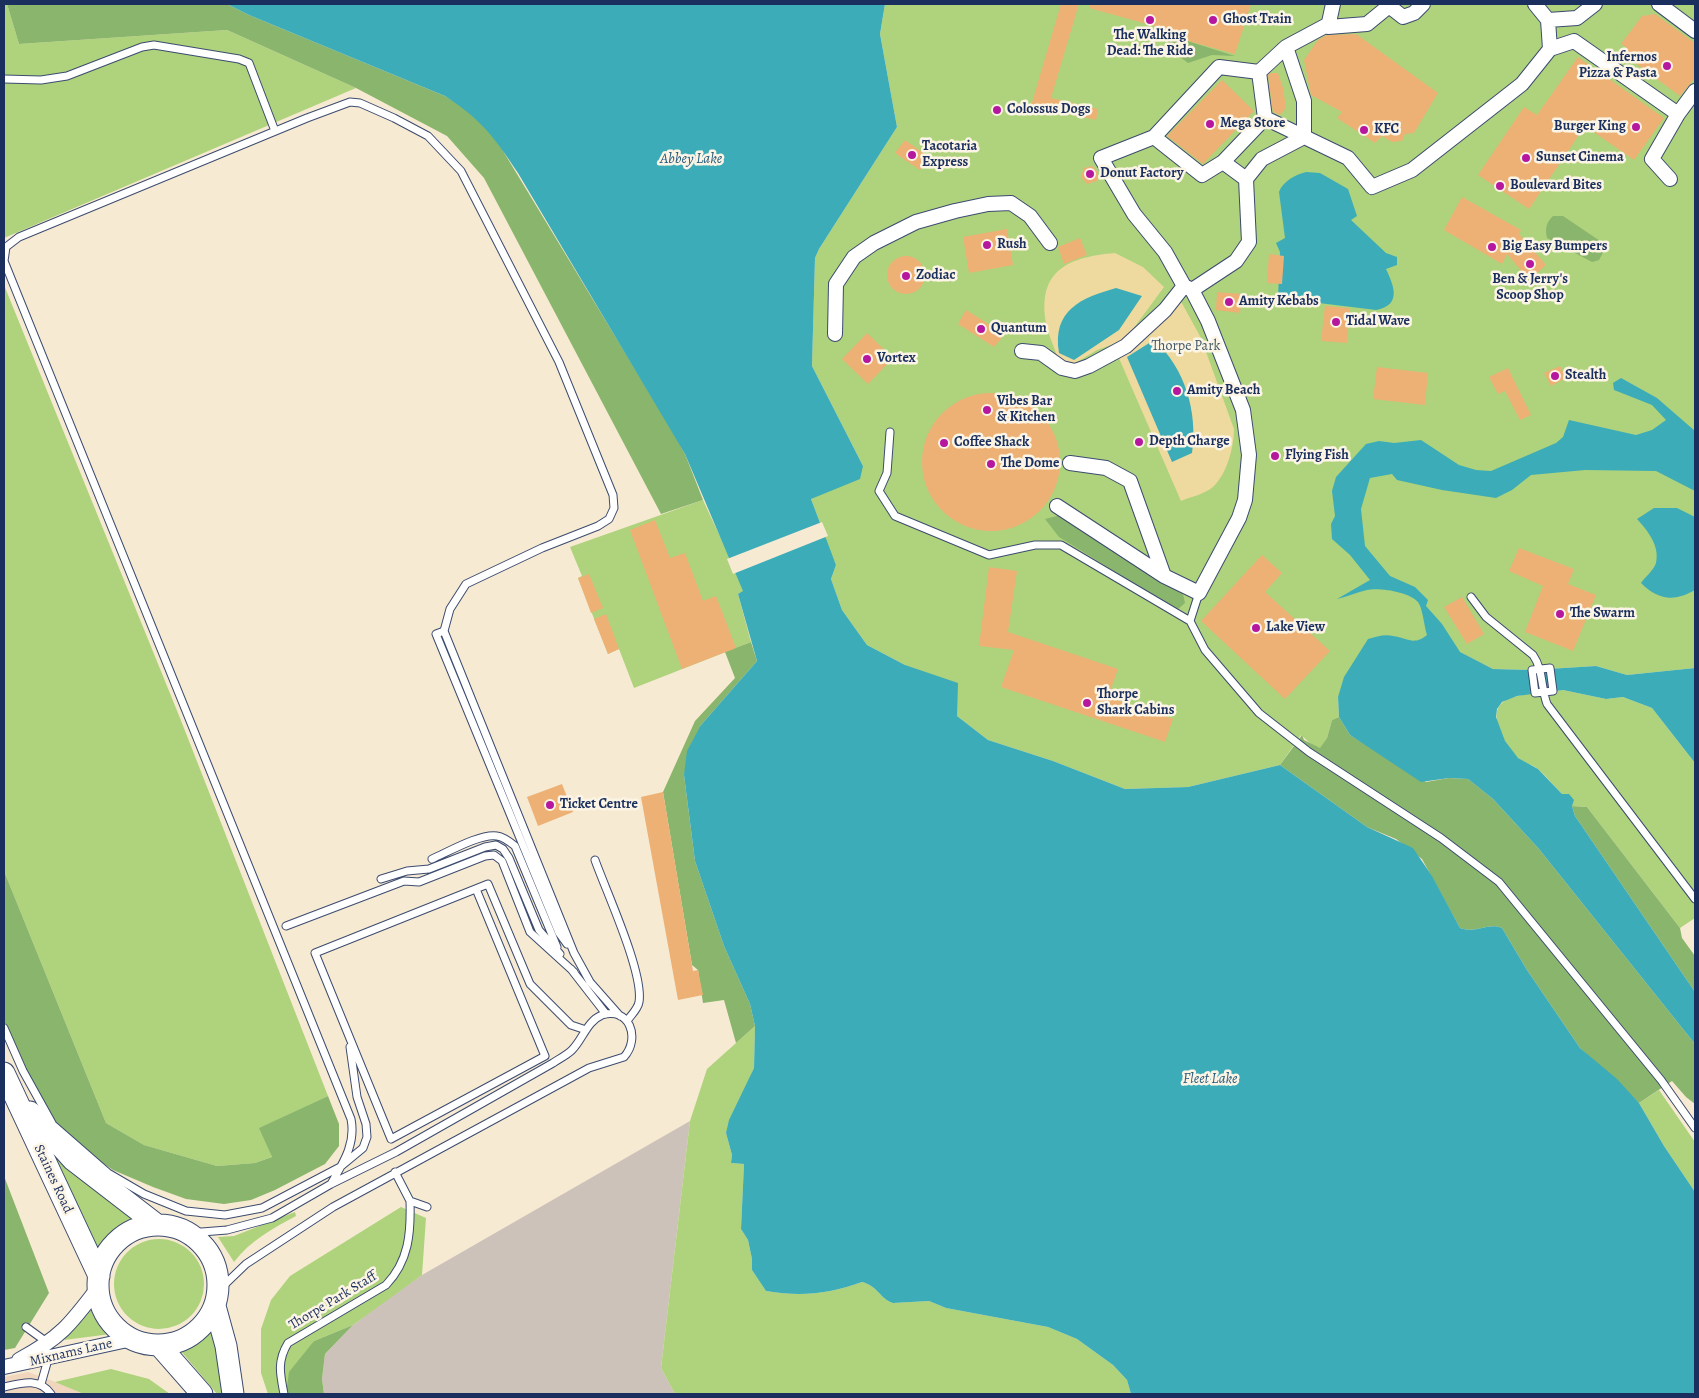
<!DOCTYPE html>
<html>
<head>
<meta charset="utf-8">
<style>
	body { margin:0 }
	#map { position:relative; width:1699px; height:1398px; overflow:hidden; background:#f7ead2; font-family:Alegreya,serif }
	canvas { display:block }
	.frame { position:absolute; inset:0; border:5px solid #1b2f5e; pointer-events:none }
</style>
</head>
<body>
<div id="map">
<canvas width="1699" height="1398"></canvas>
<div class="frame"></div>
</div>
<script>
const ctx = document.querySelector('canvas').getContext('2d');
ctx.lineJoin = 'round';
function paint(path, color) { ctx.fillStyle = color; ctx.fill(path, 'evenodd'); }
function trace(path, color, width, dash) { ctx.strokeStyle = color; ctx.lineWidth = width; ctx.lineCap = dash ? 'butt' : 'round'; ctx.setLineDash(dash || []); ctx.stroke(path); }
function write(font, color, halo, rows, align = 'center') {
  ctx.font = font + ' Alegreya,serif'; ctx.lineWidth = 5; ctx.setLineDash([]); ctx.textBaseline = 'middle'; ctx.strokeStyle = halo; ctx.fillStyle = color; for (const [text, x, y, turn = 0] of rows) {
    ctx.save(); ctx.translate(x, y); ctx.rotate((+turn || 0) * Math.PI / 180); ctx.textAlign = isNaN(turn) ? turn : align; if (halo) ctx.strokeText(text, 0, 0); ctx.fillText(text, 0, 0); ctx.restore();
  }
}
paint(new Path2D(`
	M28,1372l55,20 1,2h-80v-17z`), '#efd6bc');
paint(new Path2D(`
	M690,1121l-29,247 14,26h-351l-2,-15 3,-25 28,-29 33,-25 36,-25z`), '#cdc2b9');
paint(new Path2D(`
	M4,4h3l12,40 208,-14 129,58 -352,150z
	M885,4h810v664l-68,7 -31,-9 -64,4 -39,-1 -66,-33c-12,9 -20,5 -34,0l-55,61 1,20 -7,3 -5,18 -7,11 -7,-3 -12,-11 -21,30 -92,22 -63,2 -72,-28 -65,-21 -31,-24 -52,-51 -38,-20 -25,-35 -11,-31 5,-14 -4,-9 -94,38 13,48 -117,46 -15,-39 -11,5 -30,-76 4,-2 -12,-29 133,-47 27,58 90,-35 -9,-24 52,-33 -51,-100 3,-108 4,-9 78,-122 -17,-93z
	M4,285l176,433 148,378 -68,32 12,29 -17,6 -38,3 -73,-21 -38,-22 -102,-252z
	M1563,690l43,9 17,-2 29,11 43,55v155l-15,10 -93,-121 -15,-1 -6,-10 -4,-2c-8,-8 -15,-17 -24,-25 -5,-4 -14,-6 -20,-11 -12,-11 -32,-43 -15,-56 12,-9 45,-10 60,-12z
	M755,1026l-1,42 -28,65 6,22 -1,8 13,1 -3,65 7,11 4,19v11l14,21c35,6 63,3 96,-9 16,4 18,17 31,21l36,-2 17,7 102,19 29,12 36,26 14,15 4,14h-456l-14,-26 29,-247 17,-52z
	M1659,1090l36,52v50l-31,-46 -25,-43z
	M42,1140l95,80c-18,10 -30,19 -40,37z
	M401,1207l25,11 -4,57 -69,50 -39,16 -28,53h-18l-7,-21v-44l10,-29 19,-24z
	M295,1212l1,4c-24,13 -45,24 -62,46l-16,-25 16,-1z
	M114 1284a45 45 0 1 1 90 0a45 45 0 1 1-90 0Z
	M94,1303l8,20 9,11 -47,6z
	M213,1330l10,64h-6l-37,-44z
	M111,1369l38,10 21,15h-86l-29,-12z`), '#aed37c');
paint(new Path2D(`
	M7,4h220l22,11 196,81 26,16 23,24 179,296 12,22 18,46 -42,14 -177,-336 -37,-42 -91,-48 -129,-58 -208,14z
	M1173,4h12l-10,33 60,19 -23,-1 -24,8 -16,-12 -7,-13z
	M1553,216h10l40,27 3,4 -7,13 -7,2 -45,-24c-2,-10 -1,-15 6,-22z
	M1061,515l121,75 3,13 -8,7 -118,-73 -14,-18z
	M751,642l6,19 -56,64 -17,50 11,86 29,85 26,58 5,22 -19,17 -12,-43 -21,3 -5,-33 -6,-5 -29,-173 32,-71 40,-43 -10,-26z
	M1339,717l11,18 76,47 23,-4 19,1 25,20 46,50 156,195v60l-9,-7 -14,-16 -33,22 -59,-55 -53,-78 -25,-42c-13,-6 -26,6 -42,0l-38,-69 -26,-20 -29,-12 -87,-62 22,-30 2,5 16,8 7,-10 5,-18z
	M1572,806l15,1 93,121 2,10 13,18v36l-120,-176z
	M4,871l102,252 38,22 73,21 38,-3 17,-6 -13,-29 69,-32 11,28v22l-14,18 -50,26 -24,10 -27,4 -38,-5 -33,-12 -40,-17 -32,-21 -28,-24 -49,-97z
	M4,1176l45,117 -34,55 -11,2z
	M353,1325l-28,29 -3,25 2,15h-38l3,-22 25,-31z`), '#8ab56c');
paint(new Path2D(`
	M1115,253l28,14 21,20 -39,53 -28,10 -25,15 -15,-9c-3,-10 -9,-22 -11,-33 -9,-54 24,-66 69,-70z
	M1178,296l23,42 33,91c0,18 -7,45 -21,58 -8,7 -23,10 -32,14l-63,-145z`), '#eeda9e');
paint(new Path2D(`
	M227,4h658l-5,30 17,93 -78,122 -4,9 -3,108 51,100 -3,13 -49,20 25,66 -5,14 11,31 25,35 38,20 53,18 -1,33 31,24 65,21 72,28 63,-2 92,-22 87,62 46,21 19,28 28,52c16,6 29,-6 42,0l25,42 53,78 37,31 22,24 25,43 31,46v202h-564l-4,-14 -14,-15 -36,-26 -29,-12 -102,-19 -17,-7 -36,2c-13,-4 -15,-17 -31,-21 -33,12 -61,15 -96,9l-14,-21v-11l-4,-19 -7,-11 3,-65 -13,-1 1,-8 -6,-22 3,-13 25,-52 1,-42 -5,-22 -26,-58 -29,-85 -11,-86 3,-24 14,-26 56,-64 -19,-67 5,-3 -58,-137 -167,-281c-24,-36 -36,-53 -73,-77l-196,-81z
	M1306,172l14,1 28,16 9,27 -6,4 35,33 11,4v8l-11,4c8,17 16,36 -10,41l-98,-12 2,-46 -4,-9 9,-5 -6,-46c4,-11 16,-17 27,-20z
	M1116,288l26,8 -23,34 -45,30 -15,-7c-7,-43 22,-55 57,-65z
	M1154,340c31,28 44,72 38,113l-20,9 -45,-105z
	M1621,378l36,20 38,33v60l-39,-20 -71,-1 -54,5 -19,15 -16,8 -54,-8 -45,-10 -5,-6 -22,4 -9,31 4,37 25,30 25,11 13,13 -2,6 16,18 18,28 33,17 39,1 64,-4 31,9 68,-7v95l-43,-55 -29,-11 -17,2 -43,-9 -46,6 -15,6 -5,7 -1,8 9,24 13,17 20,11 24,25h7l5,6 -2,6 3,10 120,176v52l-156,-195 -46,-50 -25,-20 -19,-1 -28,4 -71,-47 -11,-18 -1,-20 6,-20 24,-38c8,-2 16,-5 25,-3 15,2 20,10 34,-1 -3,-9 -4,-26 -9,-33 -8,-10 -39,-15 -51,-12 -10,2 -20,7 -30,9l33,-19 -20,-25 -18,-16 -1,-15 4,-8 -3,-25 4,-14 30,-33 13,-3 15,2 27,-3 38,25 17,5 15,1 65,-28 7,-6 6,-17 67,15 16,-5 14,-10 -14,-15 -38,-15 -1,-7z
	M1654,508h23l18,9v73c-21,12 -37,10 -54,-7 4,-6 13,-13 15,-20 4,-17 -8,-32 -19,-44z`), '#3cacb8');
paint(new Path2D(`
	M822,522l6,14 -95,38 -6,-15z`), '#f7ead2');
paint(new Path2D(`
	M1061,4h18l-28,94 47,11 -2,11 -65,-14z
	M1090,4h161l-16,50 -61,-17 2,-5 -87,-24z
	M1655,14l40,29v35l-15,18 -57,-42 4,-6 -6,-4 21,-28z
	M1356,34l82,59 -24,40 -9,1 -3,7 -10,1 -10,-6 -7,7 -38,-25 5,-6 -31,-17 -7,-35 14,-20 9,-5z
	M1578,57l86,61 -30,42 -49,-34 -56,83 -51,-34 46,-68 13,8z
	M1271,73h7l5,15 3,20 -6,7 -7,-3 -5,-37z
	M1222,80l32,31 -51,53 -36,-28z
	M905,140l24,17 -9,13 -25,-17z
	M1092,166l6,6 -1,9 -10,3 -6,-7 3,-9z
	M1462,197l59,33 -2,4 27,31 -17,15 -22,-26 -5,10 -58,-34z
	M1007,229l6,36 -44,8 -6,-36z
	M1080,238l7,17 -23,9 -6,-17z
	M1269,254l15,2 -2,28 -15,-1z
	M887 275a19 19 0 1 1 38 0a19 19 0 1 1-38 0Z
	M1217,292l25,2 -2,19 -24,-3z
	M1325,306l25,2 -3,35 -26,-2z
	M966,310l39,24 -11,13 -36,-23z
	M867,333l26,25 -25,26 -26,-25z
	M1560,366l6,12 -15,8 -7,-13z
	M1377,367l51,6 -3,32 -52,-6z
	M1508,368l23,47 -11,5 -15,-29 -7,3 -9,-17z
	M922 462a69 69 0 1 1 138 0a69 69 0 1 1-138 0Z
	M655,520l15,38 15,-5 18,48 13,-5 20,52 -54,21 -52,-139z
	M1519,548l55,21 -6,15 28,11 -23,56 -48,-19 18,-46 -34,-15z
	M1262,555l20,18 -17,19 65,59 -45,48 -84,-78z
	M989,567l28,4 -9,61 110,37 -10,28 65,22 -8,23 -164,-55 13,-37 -35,-4z
	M589,574l14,34 -12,5 -13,-35z
	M1462,597l22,37 -17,10 -23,-37z
	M606,614l13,35 -11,5 -14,-35z
	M562,784l11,28 -35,14 -11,-29z
	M663,792l30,179 5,-1 5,25 -25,5 -37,-203z`), '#edb175');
const lane = new Path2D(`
	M4,79l37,1 26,-4 75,-29 12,-2 85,14 10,4 26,68
	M890,432l-3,41 -8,18 16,25 94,39 46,-10h26l129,76 15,29 54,63 50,39 132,86 58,44 162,198 34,48
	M1471,597l15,20 47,38c10,14 8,33 14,49l148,195
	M1190,621l9,-28
	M444,631l-8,3 123,299 8,11
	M1550,668l3,23 -18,2 -3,-23z
	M432,859c16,-7 49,-26 65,-23 7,1 13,6 18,10l42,101
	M595,860c11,31 49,113 44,142 -1,7 -8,13 -12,19
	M381,879l26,-8 22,-2 56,-22 11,-2 7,4 6,9 30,72 21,24
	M476,889l69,167 -154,83 -76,-186 173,-69 42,100 41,41 15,5
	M286,926l118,-45 15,1 66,-26 9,-1 8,6 28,71 44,40
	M571,969l35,45
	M4,1028l19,43 30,54 55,48 36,21 42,17 39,4 37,-7 78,-41 23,-19 4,-11 -1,-13 -9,-27 -7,-50
	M395,1172l15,29 17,6
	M331,1184c12,-21 25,-40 20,-65l-347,-858 2,-14 13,-10 288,-119 43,-16 10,1 34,15 34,18 33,35 98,191 54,133 1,13 -5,11 -11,7 -56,22 -76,36 -16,25 -6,22 130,322 16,29 30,34
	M189,1233l38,-3 45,-12 59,-34 65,-32 157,-89c6,-4 14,-8 19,-13 11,-11 15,-29 30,-35 27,-9 39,23 22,42l-35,11 -256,139 -87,57 -28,27
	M26,1327l22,16
	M41,1384l8,-28
	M4,1387c17,-4 35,-10 47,7
	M284,1394c-4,-20 -7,-33 4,-51l98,-58c23,-24 25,-52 24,-84`);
const street = new Path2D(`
	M1333,4l-5,23 39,-3 22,-18 14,11 11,-4 9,-9
	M1659,4l36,27
	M1548,20l29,-2 18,-14
	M1550,49l24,-8 104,73
	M1265,118l83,40 24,29 40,-17 110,-86 28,-35 -2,-29 -13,-16
	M1154,137l48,38 21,-13 23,17 3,63 -13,19 -44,29
	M1223,162l42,-44 -6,-46 27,-25
	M1246,179l16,-20 42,-22v-36l-18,-54 43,-23
	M1670,179l-18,-20 26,-45 17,-23
	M835,334l1,-50 18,-27 20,-14 42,-21 39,-11 33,-7 23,-1 19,13 20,27
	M1022,351l19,2 21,15 13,3 14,-5 37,-20 39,-36 19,-24
	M1070,463l36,5 24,13 34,95
	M1057,506l107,70 35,17 40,-75 6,-18 4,-45 -6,-45 -35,-89 -16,-31 -8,-4 -19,-34 -31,-38 -33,-56 53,-21 65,-70 40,5
	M19,1360c41,-22 51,-35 79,-72
	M4,1367l128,-28`);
const primary = new Path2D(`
	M4,1073l95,203
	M30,1112l43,48 83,64
	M98 1285a60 60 0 1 1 120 0a60 60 0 1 1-120 0Z
	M215,1306l11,40 7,48
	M159,1345l43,49`);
trace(lane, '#3c4b6f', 9);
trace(street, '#3c4b6f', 16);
trace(primary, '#3c4b6f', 23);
trace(lane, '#fff', 7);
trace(street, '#fff', 14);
trace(primary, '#fff', 21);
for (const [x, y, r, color] of [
	[1150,20,5,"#b5179e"],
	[1213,20,5,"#b5179e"],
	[1667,66,5,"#b5179e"],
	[997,110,5,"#b5179e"],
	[1210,124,5,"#b5179e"],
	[1636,127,5,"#b5179e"],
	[1364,130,5,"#b5179e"],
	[912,155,5,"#b5179e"],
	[1526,158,5,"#b5179e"],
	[1090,174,5,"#b5179e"],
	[1500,186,5,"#b5179e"],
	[987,245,5,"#b5179e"],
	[1492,247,5,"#b5179e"],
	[1530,264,5,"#b5179e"],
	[906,276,5,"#b5179e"],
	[1229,302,5,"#b5179e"],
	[1336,322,5,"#b5179e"],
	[981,329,5,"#b5179e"],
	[867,359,5,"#b5179e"],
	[1555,376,5,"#b5179e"],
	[1177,391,5,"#b5179e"],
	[987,410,5,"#b5179e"],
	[1139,442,5,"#b5179e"],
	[944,443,5,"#b5179e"],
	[1275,456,5,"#b5179e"],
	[991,464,5,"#b5179e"],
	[1560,614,5,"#b5179e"],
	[1256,628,5,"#b5179e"],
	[1087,703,5,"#b5179e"],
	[550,805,5,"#b5179e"]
]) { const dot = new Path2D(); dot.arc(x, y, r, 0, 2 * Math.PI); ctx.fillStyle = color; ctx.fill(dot); trace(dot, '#fcf5e5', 2); }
write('bold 14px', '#1b2f5e', '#fcf5e5', [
	["Ghost Train",1223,20],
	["The Walking",1150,36,"center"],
	["Dead: The Ride",1150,52,"center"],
	["Infernos",1657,58,"right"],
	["Pizza & Pasta",1657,74,"right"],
	["Colossus Dogs",1007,110],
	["Mega Store",1220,124],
	["Burger King",1626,127,"right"],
	["KFC",1374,130],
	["Tacotaria",922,147],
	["Express",922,163],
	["Sunset Cinema",1536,158],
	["Donut Factory",1100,174],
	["Boulevard Bites",1510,186],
	["Rush",997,245],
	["Big Easy Bumpers",1502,247],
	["Zodiac",916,276],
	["Ben & Jerry's",1530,280,"center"],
	["Scoop Shop",1530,296,"center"],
	["Amity Kebabs",1239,302],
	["Tidal Wave",1346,322],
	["Quantum",991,329],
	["Vortex",877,359],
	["Stealth",1565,376],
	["Amity Beach",1187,391],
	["Vibes Bar",997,402],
	["& Kitchen",997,418],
	["Depth Charge",1149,442],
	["Coffee Shack",954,443],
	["Flying Fish",1285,456],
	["The Dome",1001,464],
	["The Swarm",1570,614],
	["Lake View",1266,628],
	["Thorpe",1097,695],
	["Shark Cabins",1097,711],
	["Ticket Centre",560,805]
], 'left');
write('14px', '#405866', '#fcf5e5', [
	["Thorpe Park",1186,347]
]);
write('14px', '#1b2f5e', '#fcf5e5', [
	["Staines Road",53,1179,65],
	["Thorpe Park Staff",333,1301,-31],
	["Mixnams Lane",71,1353,-13]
]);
write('italic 15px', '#275b7e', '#fcf5e5', [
	["Abbey Lake",691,159],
	["Fleet Lake",1210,1079]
]);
</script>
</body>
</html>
